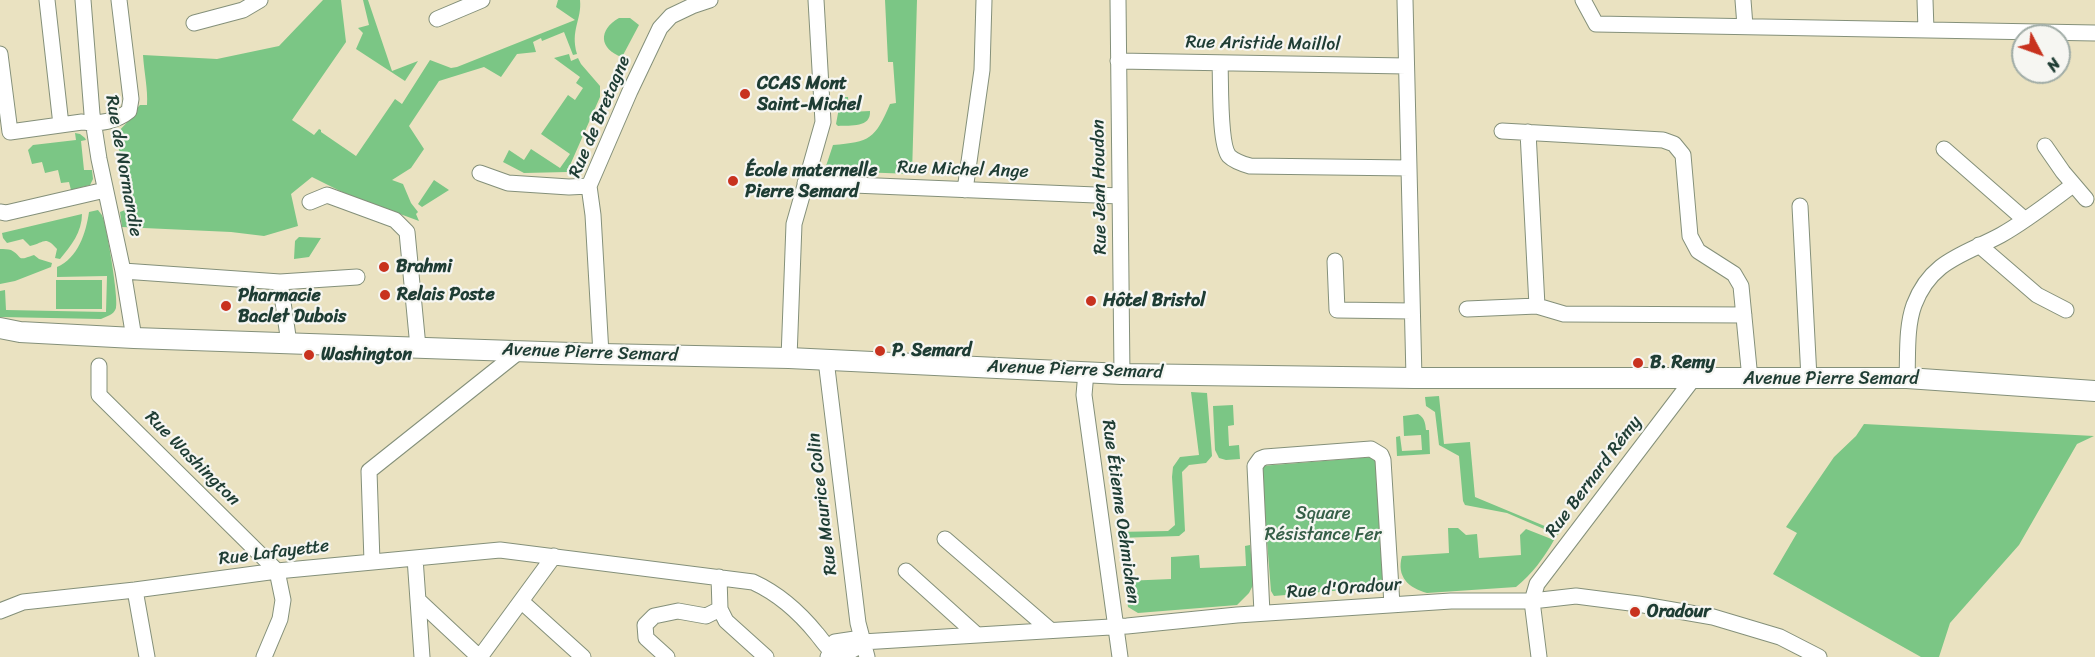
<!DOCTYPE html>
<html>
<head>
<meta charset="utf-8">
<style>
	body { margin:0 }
	#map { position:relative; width:2095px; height:657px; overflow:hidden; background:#eae2c1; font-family:Sriracha,sans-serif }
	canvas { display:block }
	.north { position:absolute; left:2011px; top:24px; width:60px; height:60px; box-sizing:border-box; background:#f6f6f2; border:2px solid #a0aca6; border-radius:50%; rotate:131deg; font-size:16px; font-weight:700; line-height:24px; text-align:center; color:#1f3d34 }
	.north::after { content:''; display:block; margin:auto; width:21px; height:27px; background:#c8321e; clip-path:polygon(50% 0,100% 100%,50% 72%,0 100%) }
</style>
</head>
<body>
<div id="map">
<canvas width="2095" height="657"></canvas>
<div class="north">N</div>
</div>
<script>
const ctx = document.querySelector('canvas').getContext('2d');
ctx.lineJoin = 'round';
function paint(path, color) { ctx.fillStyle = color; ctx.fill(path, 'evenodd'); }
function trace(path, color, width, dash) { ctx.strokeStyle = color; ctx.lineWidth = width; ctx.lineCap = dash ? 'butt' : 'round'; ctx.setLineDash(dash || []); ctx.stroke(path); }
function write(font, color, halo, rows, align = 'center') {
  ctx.font = font + ' Sriracha,sans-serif'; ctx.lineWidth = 4.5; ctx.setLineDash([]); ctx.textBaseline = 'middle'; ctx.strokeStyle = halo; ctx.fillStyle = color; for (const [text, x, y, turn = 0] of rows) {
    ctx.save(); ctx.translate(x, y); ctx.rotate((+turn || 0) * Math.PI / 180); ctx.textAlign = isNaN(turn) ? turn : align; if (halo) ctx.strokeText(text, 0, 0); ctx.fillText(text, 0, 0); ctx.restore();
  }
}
paint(new Path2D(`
	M323,0h18l5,42 -54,78 22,15 5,-6 2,1v2l35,24 39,-57 7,5 28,-44 21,8 6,-1 118,-47 -19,-13 2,-7h22c2,20 -10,30 -3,54l-4,1 -9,-23 -22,9 -1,-3 -8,4 3,10 -19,2 -16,23 -17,-10 -45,14 -30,45 15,23 -13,19 -19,12 11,4 8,19 7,9 -2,2 3,7 -73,-27 -34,-17 -21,17 7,32 -34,10 -33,-4 -109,-5 -2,-15 10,-4 -14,-74 18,-19 3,-7 3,-3h7c1,-16 -3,-33 -4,-50l74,4 62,-13z
	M363,0h5l24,71 26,-10 -13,20 -49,-32 7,-16 -5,-5 11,-3z
	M885,0h32l-5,174 -80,-3 -6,-5 7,-21c37,-3 42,-6 57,-41l6,-1 -3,-41h-5z
	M619,18h11l9,7 -17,32c-23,-8 -24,-27 -3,-39z
	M569,54l2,7 7,-3 3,6 19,22v11l-33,75 -43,1 -21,-11 6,-12 15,10 7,-11 29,19 10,-14 -29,-20 27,-39 7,5 8,-12 -7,-5 4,-6 -26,-19z
	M841,97h7l1,15 21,-1c1,17 -19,14 -32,15l-2,-2z
	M75,133l5,1 5,4 1,2 -5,1 3,29h8l1,9 -3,6 -19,5 -2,-8 -8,1 -3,-13 -13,3 -3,-11 -10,2 -4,-14 5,-5 43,-5z
	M434,180l15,10 -27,17 -4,-3z
	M98,210c2,3 4,4 5,8 4,10 16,82 13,90 -2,7 -9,8 -15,11l-101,-2v-26l5,-1 1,20 100,2 1,-36 -50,1v-10c21,-9 29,-34 32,-55z
	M82,214c0,18 -11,32 -22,45l-5,-1 2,-9c-12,-14 -13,-6 -27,-3l-7,-7 -16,4 -4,-5 -1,-5z
	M299,237l22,1 -12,19 -15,2 1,-18z
	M0,249c4,0 8,0 11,1 13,7 4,12 23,5l5,4 13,4 -1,4 -36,14 -15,3z
	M56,280h46v29h-46z
	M1191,392l16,1 5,63 -6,7 -17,2 -7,7 3,59 -6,5 -62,2 -1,-6 52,-1 7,-6 -3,-48 1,-10 7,-10 19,-2z
	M1439,396l5,48 26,-2 5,55 84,35 -1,3 -51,-22 -42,-8 -2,-4 -4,-45 -20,-11 -4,-33 -9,-6 -1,-9z
	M1233,405l1,20 -6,1 1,20 10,-1 1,14 -14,1 -7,-2 -4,-8 -2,-44z
	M1418,414c7,4 7,9 8,16h3l1,24 -33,2 -1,-19 4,-1 2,15 20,-1 -1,-15 -17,1 -1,-20z
	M1864,424l230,12 -17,8 -58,101 -69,78 -11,34h-18l-148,-83 24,-41 -11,-6 48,-70 22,-21z
	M1373,457l3,4 9,124 -5,2 -106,9 -3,-5 -10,-125z
	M1448,528h10l8,7 11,-1 2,24 42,-3 -1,-20 6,-6 28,11c-10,18 -22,34 -38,47l-89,6c-18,-5 -31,-16 -25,-37l47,-3z
	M1250,545l4,38 -5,10 -12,12 -99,8 -10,-6 -3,-26 46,-2v-22l28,-2 1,13 46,-2 -1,-20z`), '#7bc685');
const minor = new Path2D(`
	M47,0l14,125
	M83,0l9,114 7,45 24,112 11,67
	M1118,0l4,374
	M1405,0l9,378
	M1583,0l13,24 499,9
	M1743,0l2,26
	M1925,0l1,30
	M437,19l45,-19
	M194,23l49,-13 17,-10
	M0,54l10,78 72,-10c16,3 35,-1 47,-11l2,-12 -12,-99
	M1118,61l288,5
	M1220,63c1,18 -1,81 9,93 5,5 14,8 21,10l159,2
	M1502,131l161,9 11,4 9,11 7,81 8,15 36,23 7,12 9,93
	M1528,132l9,174
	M2045,146l18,26 23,27
	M1944,149l80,70
	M480,173l28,10 61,4 20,-1
	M805,183l315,13
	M965,190l17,-120 2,-70
	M310,202l17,-7 68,25 12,12 11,115
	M1800,206l9,172
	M0,212l6,1 99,-23
	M1979,245l58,50 29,15
	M1335,261l2,49 75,1
	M123,271l157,11 9,61
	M280,282l77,-5
	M1467,309l70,-3 27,8 180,1
	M601,354l-8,-139 -4,-29 41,-95 30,-63 11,-12 21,-10 18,-6
	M789,358l5,-134 29,-102 -7,-122
	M826,360l32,263 9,34
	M99,366v29l178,176 6,29 -3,19 -16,38
	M1086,372l-2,23 36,262
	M1907,378c1,-23 -1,-51 7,-73 17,-45 50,-50 87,-70 25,-14 49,-33 72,-50
	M945,539l104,90
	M415,558l7,99
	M372,562l-3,-91 152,-121
	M906,571l71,64
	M719,577l1,32 6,12 40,36
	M135,590l12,67
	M418,600l61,57
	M521,601l62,56
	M0,611l23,-9 112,-12 142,-19 223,-21 253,32c24,11 47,31 64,52 6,7 12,18 21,19 9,1 19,-4 24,-11
	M1262,613l-7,-147 5,-7 5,-2 106,-8 10,6 2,5 9,145
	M862,642l265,-16 110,-11 214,-14h81l44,-5 62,8 75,13 67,20 39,20
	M480,657l74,-101
	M667,657l-21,-19 -1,-13 9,-9 24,-5 28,5 14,-7
	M828,657l7,-15 20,-3 7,3
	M1539,657l-7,-56 5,-17 156,-205`);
const major = new Path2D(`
	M0,328l20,4 114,6 467,16 188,4 333,16 292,4h493l188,13`);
trace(minor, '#84907a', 17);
trace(major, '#84907a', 22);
trace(minor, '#fff', 15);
trace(major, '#fff', 20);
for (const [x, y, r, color] of [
	[745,94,6,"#c8321e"],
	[733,181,6,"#c8321e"],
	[384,267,6,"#c8321e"],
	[385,295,6,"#c8321e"],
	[1091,301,6,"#c8321e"],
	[226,306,6,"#c8321e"],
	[880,351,6,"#c8321e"],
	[309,355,6,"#c8321e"],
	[1638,363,6,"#c8321e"],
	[1635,612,6,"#c8321e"]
]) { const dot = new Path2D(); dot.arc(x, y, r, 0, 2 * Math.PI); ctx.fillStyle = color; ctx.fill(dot); trace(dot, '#f6f6f2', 2); }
write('18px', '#1f3d34', '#f6f6f2', [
	["Rue Aristide Maillol",1263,44,1],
	["Rue de Bretagne",600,117,-67],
	["Rue de Normandie",123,166,80],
	["Rue Michel Ange",963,170,2],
	["Rue Jean Houdon",1100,187,-91],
	["Avenue Pierre Semard",590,353,2],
	["Avenue Pierre Semard",1075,370,2],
	["Avenue Pierre Semard",1831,379],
	["Rue Washington",192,459,45],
	["Rue Bernard Rémy",1594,477,-53],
	["Rue Maurice Colin",823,504,-97],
	["Rue Étienne Oehmichen",1120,512,82],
	["Rue Lafayette",274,553,-7],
	["Rue d'Oradour",1344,589,-4]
]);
write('bold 18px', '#1f3d34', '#f6f6f2', [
	["CCAS Mont",757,84],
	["Saint-Michel",757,105],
	["École maternelle",745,171],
	["Pierre Semard",745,192],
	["Brahmi",396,267],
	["Relais Poste",397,295],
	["Pharmacie",238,296],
	["Baclet Dubois",238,317],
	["Hôtel Bristol",1103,301],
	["P. Semard",892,351],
	["Washington",321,355],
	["B. Remy",1650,363],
	["Oradour",1647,612]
], 'left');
write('18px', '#365f48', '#f6f6f2', [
	["Square",1323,514],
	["Résistance Fer",1323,535]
]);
</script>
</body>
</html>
